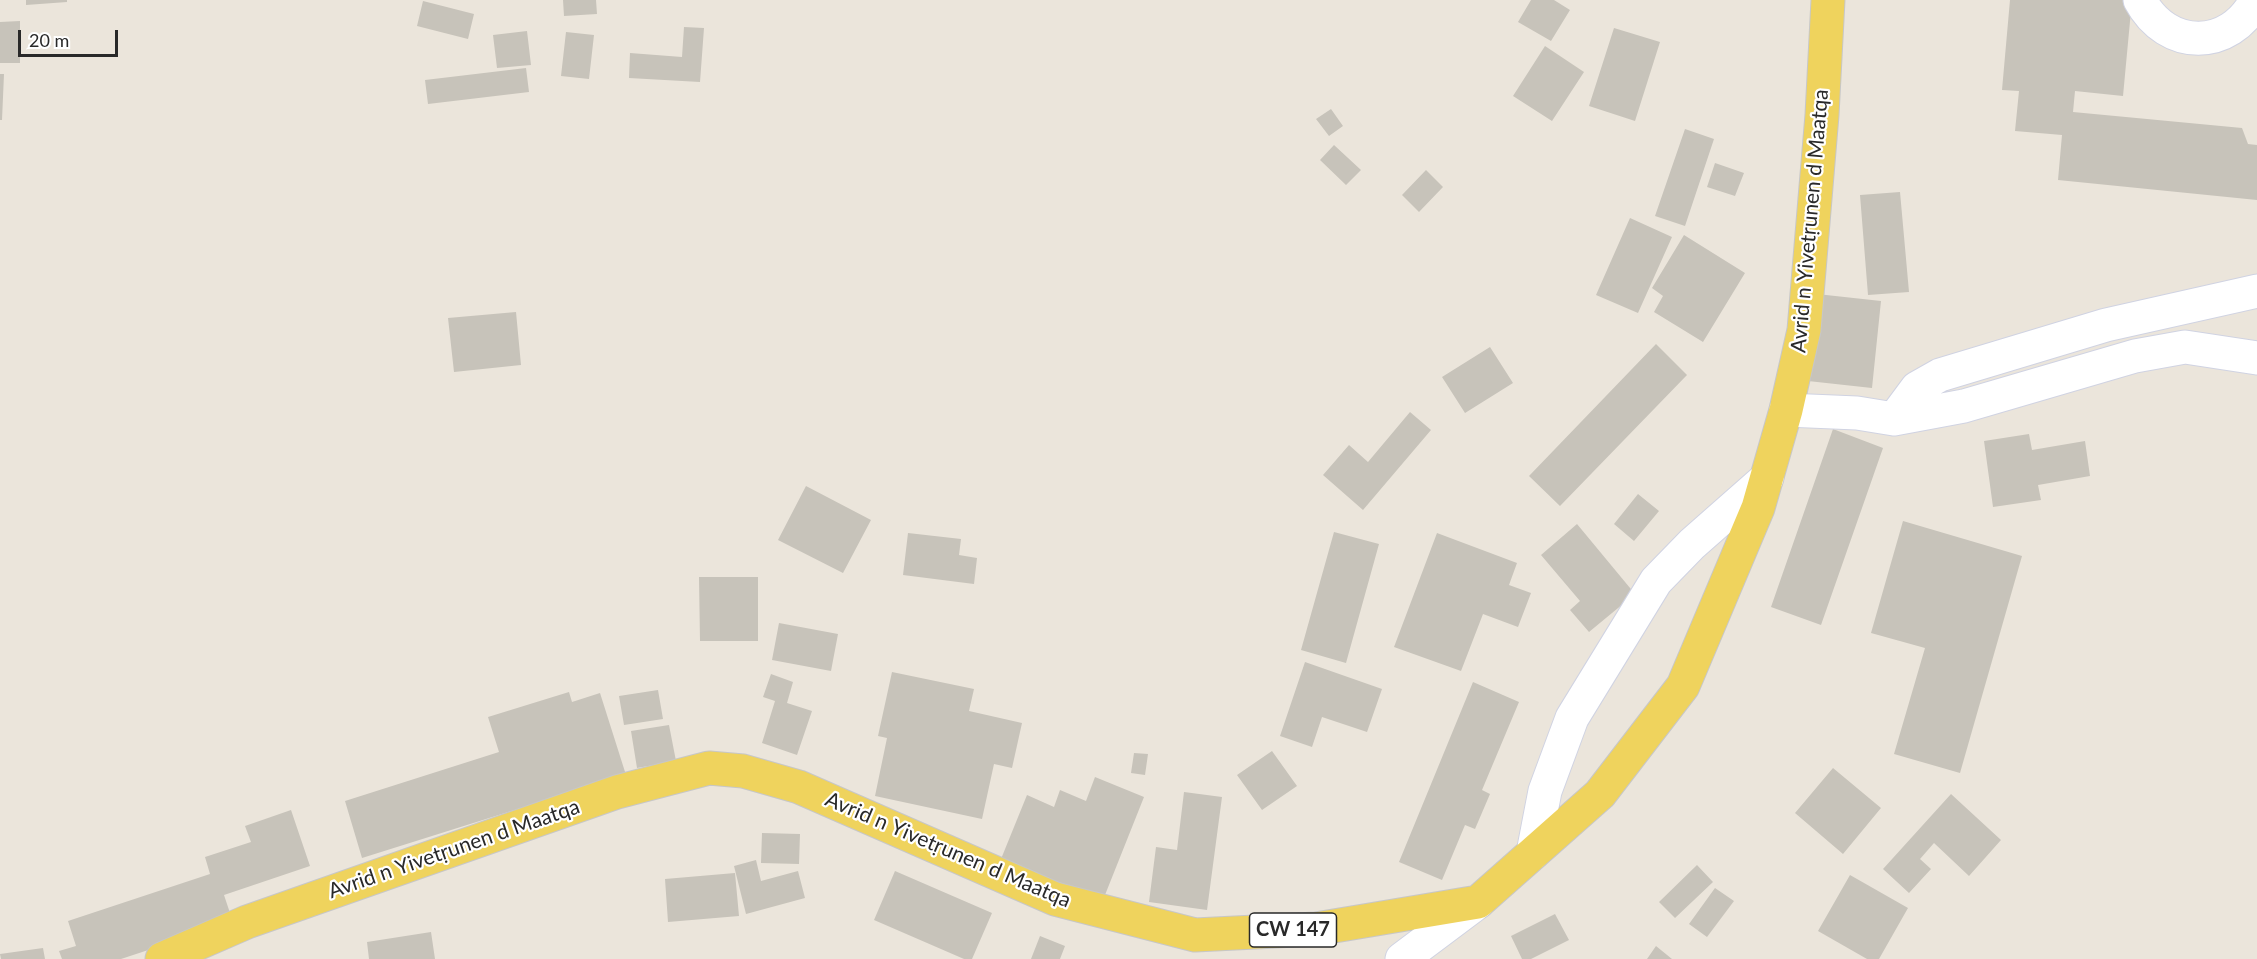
<!DOCTYPE html>
<html>
<head>
<meta charset="utf-8">
<style>
	body { margin:0 }
	#map { position:relative; width:2257px; height:959px; overflow:hidden; background:#ebe5db; font-family:Lato,sans-serif }
	canvas { display:block }
	.scale { position:absolute; left:18px; top:30px; width:100px; height:27px; box-sizing:border-box; border:3px solid #292929; border-top:0; padding-left:8px; font-size:18px; line-height:21px; white-space:nowrap; color:#292929; -webkit-text-stroke:4px #fff; paint-order:stroke }
</style>
</head>
<body>
<div id="map">
<canvas width="2257" height="959"></canvas>
<div class="scale">20 m</div>
</div>
<script>
const ctx = document.querySelector('canvas').getContext('2d');
ctx.lineJoin = 'round';
function paint(path, color) { ctx.fillStyle = color; ctx.fill(path, 'evenodd'); }
function trace(path, color, width, dash) { ctx.strokeStyle = color; ctx.lineWidth = width; ctx.lineCap = dash ? 'butt' : 'round'; ctx.setLineDash(dash || []); ctx.stroke(path); }
function write(font, color, halo, rows, align = 'center') {
  ctx.font = font + ' Lato,sans-serif'; ctx.lineWidth = 4.5; ctx.setLineDash([]); ctx.textBaseline = 'middle'; ctx.strokeStyle = halo; ctx.fillStyle = color; for (const [text, x, y, turn = 0] of rows) {
    ctx.save(); ctx.translate(x, y); ctx.rotate((+turn || 0) * Math.PI / 180); ctx.textAlign = isNaN(turn) ? turn : align; if (halo) ctx.strokeText(text, 0, 0); ctx.fillText(text, 0, 0); ctx.restore();
  }
}
paint(new Path2D(`
	M26,0h41v2l-41,3z
	M563,0h33l1,14 -33,2z
	M1531,0h23l16,10 -19,31 -33,-19z
	M2010,0h122l-9,96 -48,-5 -2,21 169,16 6,16 9,1v55l-199,-20 4,-45 -47,-4 4,-40 -17,-1z
	M423,1l51,13 -6,25 -51,-13z
	M20,21v42h-20v-41z
	M684,27l20,1 -4,54 -71,-4 1,-25 52,4z
	M1614,28l46,14 -25,79 -46,-15z
	M527,31l4,34 -34,3 -4,-33z
	M566,32l28,3 -5,44 -28,-3z
	M1545,46l39,26 -32,49 -39,-25z
	M526,68l3,24 -101,12 -3,-24z
	M0,74h4l-2,46h-2z
	M1331,109l12,17 -14,10 -13,-17z
	M1685,129l29,10 -29,87 -30,-10z
	M1334,145l27,25 -15,15 -26,-25z
	M1715,163l29,10 -9,23 -28,-9z
	M1426,170l17,17 -24,25 -17,-17z
	M1900,192l9,100 -41,3 -8,-100z
	M1630,218l42,19 -34,76 -42,-18z
	M1684,235l61,38 -42,69 -49,-30 9,-16 -11,-8z
	M1817,294l64,7 -9,87 -64,-7z
	M516,312l5,53 -67,7 -6,-54z
	M1656,344l31,31 -127,131 -31,-30z
	M1490,347l23,36 -48,30 -23,-36z
	M1410,412l21,18 -68,80 -40,-35 26,-30 19,17z
	M1833,429l50,19 -62,177 -50,-18z
	M2029,434l3,16 53,-9 5,35 -52,9 3,15 -48,7 -9,-66z
	M806,486l65,34 -28,53 -65,-33z
	M1638,494l21,17 -25,30 -20,-17z
	M1903,521l119,35 -62,217 -66,-19 31,-106 -54,-15z
	M1577,524l58,70 -46,38 -19,-22 10,-9 -39,-46z
	M1334,532l45,12 -33,119 -45,-13z
	M908,533l53,6 -2,16 18,3 -3,26 -71,-9z
	M1437,533l80,30 -8,22 22,8 -13,34 -35,-13 -22,57 -67,-24z
	M699,577h59v64h-58z
	M779,623l59,11 -7,37 -59,-11z
	M1305,662l77,27 -15,43 -45,-15 -10,30 -32,-11z
	M892,672l82,17 -5,22 53,12 -10,45 -18,-4 -12,55 -107,-23 12,-58 -9,-2z
	M771,674l22,8 -6,21 25,8 -15,44 -35,-12 13,-42 -12,-4z
	M1473,682l46,20 -37,88 8,4 -15,35 -10,-4 -23,55 -43,-18z
	M658,690l5,29 -39,6 -5,-29z
	M569,692l3,10 28,-9 26,82 -264,83 -17,-57 154,-49 -11,-35z
	M669,725l7,36 -39,7 -6,-37z
	M1272,751l25,35 -35,24 -25,-35z
	M1134,753l14,1 -3,21 -14,-2z
	M1833,768l48,40 -38,46 -48,-41z
	M1095,777l49,20 -41,103 -102,-41 26,-64 27,12 6,-17 26,11z
	M1184,792l38,5 -15,113 -58,-8 7,-55 21,3z
	M1951,794l50,46 -32,36 -35,-33 -14,16 11,10 -22,24 -26,-24z
	M291,810l19,56 -86,29 9,27 -112,37h-59l-3,-8 17,-5 -8,-25 142,-47 -5,-17 46,-15 -6,-16z
	M762,833l38,1 -1,30 -38,-1z
	M756,860l5,21 37,-10 7,27 -59,16 -12,-48z
	M1697,865l16,17 -38,36 -16,-16z
	M895,871l97,42 -20,46h-8l-90,-39z
	M735,873l4,43 -71,6 -3,-43z
	M1850,875l58,33 -29,51h-12l-49,-28z
	M1715,888l19,13 -27,36 -18,-13z
	M1555,914l14,26 -38,19h-9l-11,-23z
	M431,932l4,27h-66l-2,-17z
	M1040,936l25,10 -5,13h-29z
	M1656,946l16,13h-25z
	M43,948l2,11h-44l-1,-5z`), '#c7c3ba');
const minor = new Path2D(`
	M2140,0c27,51 90,51 116,0
	M1786,410l71,3 37,6 70,-13 171,-50 50,-9 72,11
	M1894,419l23,-31 23,-13 166,-50 151,-34
	M1533,853l12,-62 27,-73 84,-137 36,-37 75,-66
	M1402,959l76,-57`);
const major = new Path2D(`
	M162,959l85,-37 370,-130 92,-24 34,3 56,16 256,112 140,36 121,-6 162,-27 122,-108 83,-108 75,-178 28,-98 18,-80 18,-215 6,-115`);
trace(minor, '#d0d3e2', 35);
trace(major, '#c7c7c7', 35);
trace(minor, '#fff', 33);
trace(major, '#efd35d', 33);
for (const [x, y, w] of [
	[1293,930,87]
]) { const box = new Path2D(); box.roundRect(x - w / 2, y - 17, w, 34, 4.5); ctx.fillStyle = '#fff'; ctx.fill(box); trace(box, '#292929', 1.5); }
write('bold 20px', '#292929', null, [
	["CW 147",1293,930]
]);
write('21px', '#292929', '#fff', [
	["Avrid n Yivetṛunen d Maatqa",1810,221,-85],
	["Avrid n Yivetṛunen d Maatqa",454,849,-19],
	["Avrid n Yivetṛunen d Maatqa",948,850,23]
]);
</script>
</body>
</html>
